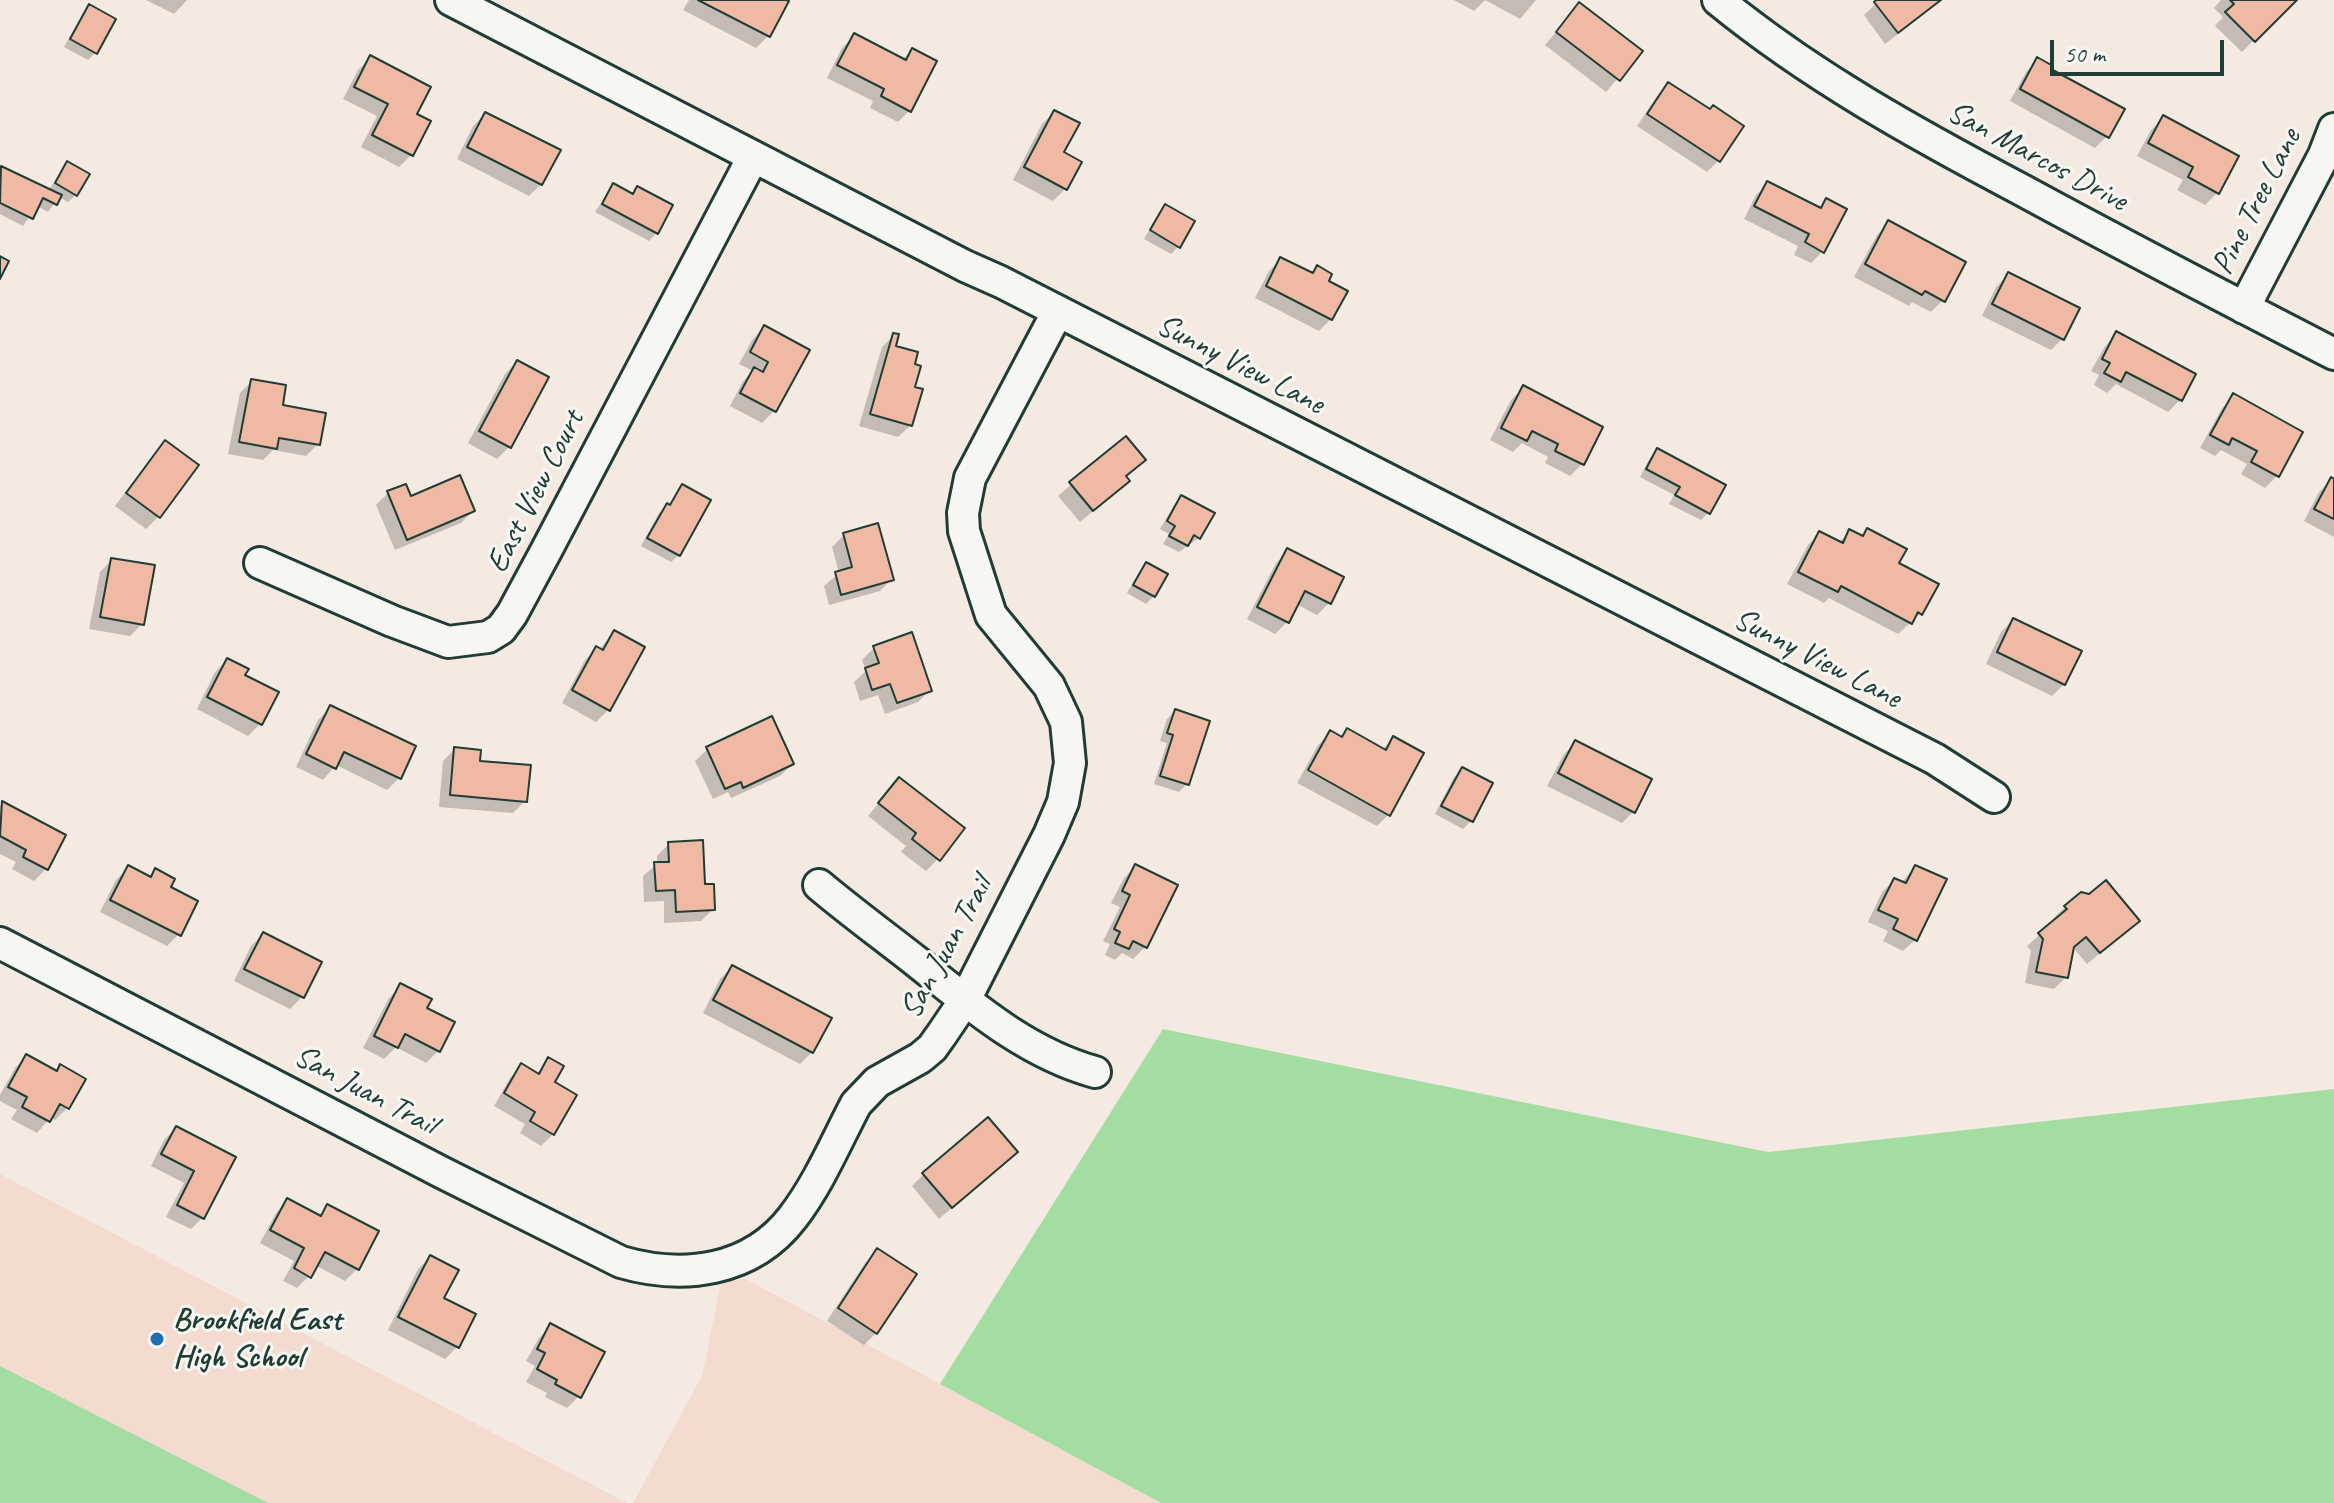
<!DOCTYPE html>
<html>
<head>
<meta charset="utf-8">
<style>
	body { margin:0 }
	#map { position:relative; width:2334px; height:1503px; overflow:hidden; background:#f5eae2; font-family:Caveat,sans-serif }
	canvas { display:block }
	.scale { position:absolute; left:2050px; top:40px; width:174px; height:36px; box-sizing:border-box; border:4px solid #1f3d34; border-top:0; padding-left:10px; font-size:24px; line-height:28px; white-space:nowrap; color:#1f3d34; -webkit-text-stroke:6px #f6f6f2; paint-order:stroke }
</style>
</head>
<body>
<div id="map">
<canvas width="2334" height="1503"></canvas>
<div class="scale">50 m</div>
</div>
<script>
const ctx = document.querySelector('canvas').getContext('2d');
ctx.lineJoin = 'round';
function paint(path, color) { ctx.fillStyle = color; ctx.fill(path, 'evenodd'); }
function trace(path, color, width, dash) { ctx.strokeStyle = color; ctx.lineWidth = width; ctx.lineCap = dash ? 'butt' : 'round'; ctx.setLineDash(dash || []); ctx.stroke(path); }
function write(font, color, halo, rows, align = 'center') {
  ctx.font = font + ' Caveat,sans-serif'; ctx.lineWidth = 6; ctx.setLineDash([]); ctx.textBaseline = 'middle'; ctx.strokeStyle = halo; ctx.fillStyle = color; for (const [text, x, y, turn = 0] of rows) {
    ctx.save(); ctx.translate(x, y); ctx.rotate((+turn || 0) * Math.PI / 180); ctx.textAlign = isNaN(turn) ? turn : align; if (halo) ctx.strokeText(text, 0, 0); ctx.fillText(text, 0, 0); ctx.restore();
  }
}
paint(new Path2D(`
	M0,1174l627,329h-627z
	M746,1279l415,224h-528l69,-127 19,-94z`), '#f3dbcf');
paint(new Path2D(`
	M1163,1029l605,123 566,-63v414h-1173l-221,-119z
	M0,1366l268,137h-268z`), '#a4dda2');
paint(new Path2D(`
	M146,0h41l-13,14z
	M689,0h93l-14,36 -12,12 -73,-38z
	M1454,0h31l-11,11z
	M1485,0h51l-16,19z
	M1880,0h62l-57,44 -21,-29z
	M2221,0h73l-52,52 -27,-26 8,-9 -9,-9z
	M1579,5l61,47 -34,40 -61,-47z
	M90,7l5,46 -7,7 -24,-13 18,-32z
	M854,36l48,24 10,-10 -2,60 -12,12 -28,-14 3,-7 -46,-23 15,-30z
	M370,58l44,57 -3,40 -12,12 -38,-20 16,-31 -34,-17 15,-29z
	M2038,60l69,76 -12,12 -85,-47 16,-29z
	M1669,84l50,76 -12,12 -70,-46 20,-30z
	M1054,112l11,77 -12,12 -40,-21 29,-56z
	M485,114l56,70 -12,12 -72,-37 16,-33z
	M2163,118l54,75 -12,12 -28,-15 6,-10 -46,-24 14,-26z
	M67,163l9,32 -8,7 -9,-5 -11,15 -11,-6 -14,20 -23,-12 1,-46 47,23z
	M1768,183l50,26 9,-8 -4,50 -12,12 -17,-8 4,-9 -54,-27 12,-24z
	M613,185l18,10 7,-7 18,45 -7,8 -54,-29z
	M1166,206l12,41 -7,7 -27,-15 14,-25z
	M1889,223l54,77 -12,12 -19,-10 -3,4 -55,-29 23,-42z
	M1281,259l30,15 6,-6 9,14 5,37 -12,12 -64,-33 14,-27z
	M2008,275l55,63 -12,12 -69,-34 14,-29z
	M764,328l43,23 -33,60 -12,12 -32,-17 13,-25 10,-10 -14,-7 13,-24z
	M2117,334l76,41 -13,25 -12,12 -52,-28 -9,9 -13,-8 5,-10 -8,-4 14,-25z
	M894,335v12l18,18 -1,60 -13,12 -39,-11 23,-79z
	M517,362l-8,85 -12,12 -29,-16 37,-69z
	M252,381l66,63 -12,12 -33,-6 -10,10 -35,-6 12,-61z
	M1523,388l77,40 -18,36 -12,12 -25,-13 3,-6 -26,-14 -9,9 -23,-12 21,-40z
	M2234,396l43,80 -12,12 -24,-14 6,-10 -26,-14 -6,6 -15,-8 22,-40z
	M1125,438l6,34 -16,21 -35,29 -22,-26z
	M165,443l31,23 -38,51 -12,12 -31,-23 38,-51z
	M1658,451l50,62 -7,7 -32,-16 5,-9 -34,-18 10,-19z
	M2331,480l3,1v56l-30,-16 15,-29z
	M682,486l-3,69 -8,7 -30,-16 18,-33 9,-7z
	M388,493l85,18 -12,12 -66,27 -19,-45z
	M1181,497l18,41 -20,14 -16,-8 6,-10 -9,-5 14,-24z
	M1867,531l29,33 25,49 -23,21 -69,-36 -5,5 -37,-19 21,-39 12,-12 18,10 12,-11 11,5z
	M844,535l48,44 -12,12 -51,14 -5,-19 15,-13 -7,-26z
	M1288,551l41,52 -12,12 -21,-11 -9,18 -12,12 -28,-15 29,-56z
	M112,560l30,64 -12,12 -41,-7 11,-57z
	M1146,565l8,31 -8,8 -19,-11 12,-21z
	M2013,620l51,64 -12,12 -66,-32 15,-32z
	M614,632l-6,78 -12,12 -34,-19 23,-43 12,-12 2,2z
	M874,648l56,42 -12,12 -33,12 -7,-19 -18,6 -6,-19 12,-11 -4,-11z
	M227,660l16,16 17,48 -12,12 -51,-27 18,-37z
	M330,708l84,39 -15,31 -12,12 -51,-25 -13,15 -27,-13 22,-47z
	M1175,711l12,73 -8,8 -25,-8 13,-41 -7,-2 7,-22z
	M1347,731l35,19 11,-12 -4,76 -12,12 -80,-43 21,-38 12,-12 10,5z
	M1576,742l58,69 -12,12 -75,-37 17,-32z
	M455,749l23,13 47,39 -12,12 -74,-6 4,-46z
	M708,749l84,15 -12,12 -49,22 -3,-6 -15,7 -18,-38z
	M1462,769l28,15 -19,37 -8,8 -28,-15 19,-37z
	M899,779l39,80 -12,12 -25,-19 5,-6 -38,-30z
	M2,804l44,65 -12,12 -22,-12 4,-7 -16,-8v-48z
	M669,844l34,42 10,23 -12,12 -37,2v-22l-20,1 -1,-26 14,-12v-8z
	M1136,866l9,81 -12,12 -11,-6 -7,7 -10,-5 5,-11 -7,-3 17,-34 -9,-4 13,-25z
	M1915,867l1,72 -13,12 -20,-10 5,-10 -20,-9 14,-30 12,-12 7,3z
	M128,868l20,10 8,-7 13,17 10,46 -12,12 -67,-34 16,-32z
	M2065,907l60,26 -38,31 -15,-18 -6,31 -12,12 -29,-6 6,-32 -4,-5 28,-25 -2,-2z
	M263,934l56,28 -17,35 -12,12 -56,-28 17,-35z
	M732,967l80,85 -12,12 -97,-51 17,-34z
	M401,986l24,23 13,42 -12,12 -30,-16 -12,12 -21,-11 26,-50z
	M27,1056l28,16 5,-5 7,41 -12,12 -4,-3 -14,16 -26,-14 6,-9 -17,-9v-6l15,-27z
	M549,1060l3,23 1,51 -12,12 -21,-13 5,-9 -31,-18 16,-28 12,-12 14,8z
	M176,1128l57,30 -30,59 -12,12 -25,-12 18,-34 -33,-17 13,-26z
	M1003,1164l-64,55 -27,-33 12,-12z
	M288,1201l30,16 10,-11 29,63 -12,12 -30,-16 -6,11 -12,12 -14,-7 11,-20 -34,-18 16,-30z
	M877,1251l-1,82 -12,12 -37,-24 38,-58z
	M430,1257l27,90 -12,12 -57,-29 30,-61z
	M551,1326l28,70 -12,12 -22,-11 2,-4 -21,-11 9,-16 -9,-5 13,-23z`), '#0003');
const building = new Path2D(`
	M698,0h88l3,1 -19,36z
	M1876,0h65l-43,33 -24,-31z
	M2230,0h67l-42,42 -30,-30 9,-8z
	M1579,2l64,49 -23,30 -64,-49z
	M89,4l27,15 -19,35 -27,-15z
	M854,33l52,27 6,-12 25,13 -26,51 -30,-16 3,-7 -47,-24z
	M370,55l61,32 -14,27 14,7 -18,35 -41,-21 16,-31 -34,-17z
	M2037,57l16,9 -2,3 74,40 -16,29 -89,-49z
	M1668,82l42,27 3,-4 31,21 -24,36 -73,-48z
	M1054,110l26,13 -16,29 18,10 -15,28 -43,-23z
	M485,112l76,38 -19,35 -75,-38z
	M2163,115l76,41 -20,38 -31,-17 5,-10 -45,-24z
	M67,161l23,13 -13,22 -22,-13z
	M1,166l61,29 -5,10 -14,-7 -10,21 -33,-16z
	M1767,181l54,27 5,-10 21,11 -23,44 -19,-11 4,-8 -55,-28z
	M613,183l20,11 4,-8 36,19 -15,29 -56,-30z
	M1165,204l30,17 -15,27 -30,-18z
	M1888,220l78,42 -21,40 -20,-11 -3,4 -57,-31z
	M0,256l9,5 -9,18z
	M1280,257l33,16 4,-8 15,9 -3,7 19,10 -16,29 -66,-34z
	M2008,272l72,36 -16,32 -72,-36z
	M764,325l46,25 -34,62 -36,-19 14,-26 9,5 5,-10 -18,-10z
	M2116,331l80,43 -14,27 -56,-29 -5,10 -17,-9 6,-10 -8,-4z
	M893,333l6,1 -3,12 22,6 -3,12 6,2 -6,21 8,2 -11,37 -42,-12z
	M517,360l32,17 -38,71 -32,-17z
	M251,379l35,6 -3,20 43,8 -6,32 -41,-7 -2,11 -38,-7z
	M1523,385l80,42 -19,38 -29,-14 3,-7 -26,-13 -5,10 -26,-13z
	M2233,393l70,39 -24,45 -28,-15 6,-11 -25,-13 -3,7 -19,-10z
	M1126,436l20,24 -20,16 4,5 -37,30 -24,-29z
	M165,440l34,25 -39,53 -34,-25z
	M1657,448l69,37 -16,29 -35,-19 5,-8 -34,-18z
	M460,475l15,36 -68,29 -20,-49 19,-7 5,12z
	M2331,477l3,2v40l-20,-10z
	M682,484l29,16 -31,56 -33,-18 20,-35 3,2z
	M1181,495l34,18 -15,26 -6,-4 -6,11 -19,-10 6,-10 -8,-5z
	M878,523l16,57 -53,15 -6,-23 17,-5 -9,-34z
	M1867,528l40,21 -8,14 40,21 -17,31 -4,-3 -6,12 -71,-38 -3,6 -40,-20 21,-41 24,12 6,-14 14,7z
	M1287,548l57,29 -13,27 -26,-13 -16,32 -32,-16z
	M111,558l44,7 -11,60 -44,-8z
	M1146,562l22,12 -13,23 -22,-12z
	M2013,618l69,33 -17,34 -68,-33z
	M614,630l31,17 -35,64 -38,-21 24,-44 7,4z
	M912,632l20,59 -35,12 -7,-19 -18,6 -7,-22 14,-5 -6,-17z
	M227,658l22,11 -4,6 34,17 -17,33 -55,-28z
	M330,705l86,41 -15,33 -57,-27 -8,17 -30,-15z
	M1175,709l35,12 -21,64 -29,-9 13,-41 -6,-2z
	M772,716l22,48 -51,24 -2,-6 -16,7 -19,-42z
	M1347,728l39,22 7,-14 31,17 -34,63 -82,-46 22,-40 12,7z
	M1575,740l77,39 -17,34 -77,-40z
	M454,747l27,3 -1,11 51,4 -4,37 -77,-7z
	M1462,767l31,16 -20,39 -32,-16z
	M899,777l66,51 -25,33 -28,-22 4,-6 -38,-30z
	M2,801l64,34 -18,35 -25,-13 3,-7 -26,-14z
	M703,840l2,44h9l1,26 -39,2 -1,-22 -19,1 -2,-29h15l-1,-20z
	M1135,864l43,21 -31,63 -14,-7 -4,8 -14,-6 5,-11 -6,-3 16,-34 -8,-4z
	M128,865l23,12 4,-9 20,11 -4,8 27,14 -17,35 -71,-36z
	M1915,865l32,14 -30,62 -24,-12 5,-10 -20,-9 16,-32 12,5z
	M2106,880l34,41 -40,32 -14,-16 -12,10 -6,31 -32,-6 7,-33 -5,-6 29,-24 -3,-3 17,-14 8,2z
	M263,932l59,30 -18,36 -60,-29z
	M732,965l100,53 -19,35 -100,-53z
	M400,983l32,16 -5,9 28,14 -15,30 -35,-18 -7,14 -24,-12z
	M26,1054l31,17 3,-7 26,15 -17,30 -9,-5 -10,18 -28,-15 5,-10 -19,-10z
	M548,1057l16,9 -9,16 22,13 -23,40 -24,-14 5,-9 -31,-19 17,-30 18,11z
	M988,1117l30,35 -66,56 -30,-35z
	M176,1126l60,31 -32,62 -27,-14 17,-34 -33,-17z
	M287,1198l34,18 6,-12 52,27 -20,39 -34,-18 -14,26 -17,-10 10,-20 -34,-18z
	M877,1248l40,26 -40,60 -39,-26z
	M430,1255l29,15 -15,28 32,16 -17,34 -61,-31z
	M550,1323l55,29 -24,46 -26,-14 2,-4 -20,-11 8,-16 -8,-4z`);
paint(building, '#efb9a3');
trace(building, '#1f3d34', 2);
const minor = new Path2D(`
	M451,0l514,266 36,16 934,477 59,38
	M1718,0c93,76 198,134 304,190 103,56 207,110 312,164
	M2244,308l80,-153 10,-26
	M260,563l132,58 56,21 40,-5 13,-8 11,-15 34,-63 207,-394
	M819,885c32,27 65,51 98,77 54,43 109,91 178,110
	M0,943l443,230 178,89c62,18 130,10 172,-45 26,-34 43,-75 63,-113l21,-22 43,-24 12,-10 10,-14 23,-34 84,-165 14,-33 7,-39 -4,-41 -17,-36 -58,-71 -27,-84 -1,-18 7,-35 88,-167`);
trace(minor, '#1f3d34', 36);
trace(minor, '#f6f6f2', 30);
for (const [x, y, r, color] of [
	[157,1339,8,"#1f6fb2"]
]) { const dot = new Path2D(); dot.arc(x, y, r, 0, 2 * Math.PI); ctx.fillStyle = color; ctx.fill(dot); trace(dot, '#f6f6f2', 3); }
write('32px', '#1f3d34', '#f6f6f2', [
	["San Marcos Drive",2037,157,28],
	["Pine Tree Lane",2257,202,-63],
	["Sunny View Lane",1240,365,27],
	["East View Court",536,492,-63],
	["Sunny View Lane",1817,659,27],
	["San Juan Trail",947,948,-61],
	["San Juan Trail",365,1091,28]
]);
write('bold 32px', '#1f3d34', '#f6f6f2', [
	["Brookfield East",173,1321],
	["High School",173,1358]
], 'left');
</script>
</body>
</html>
